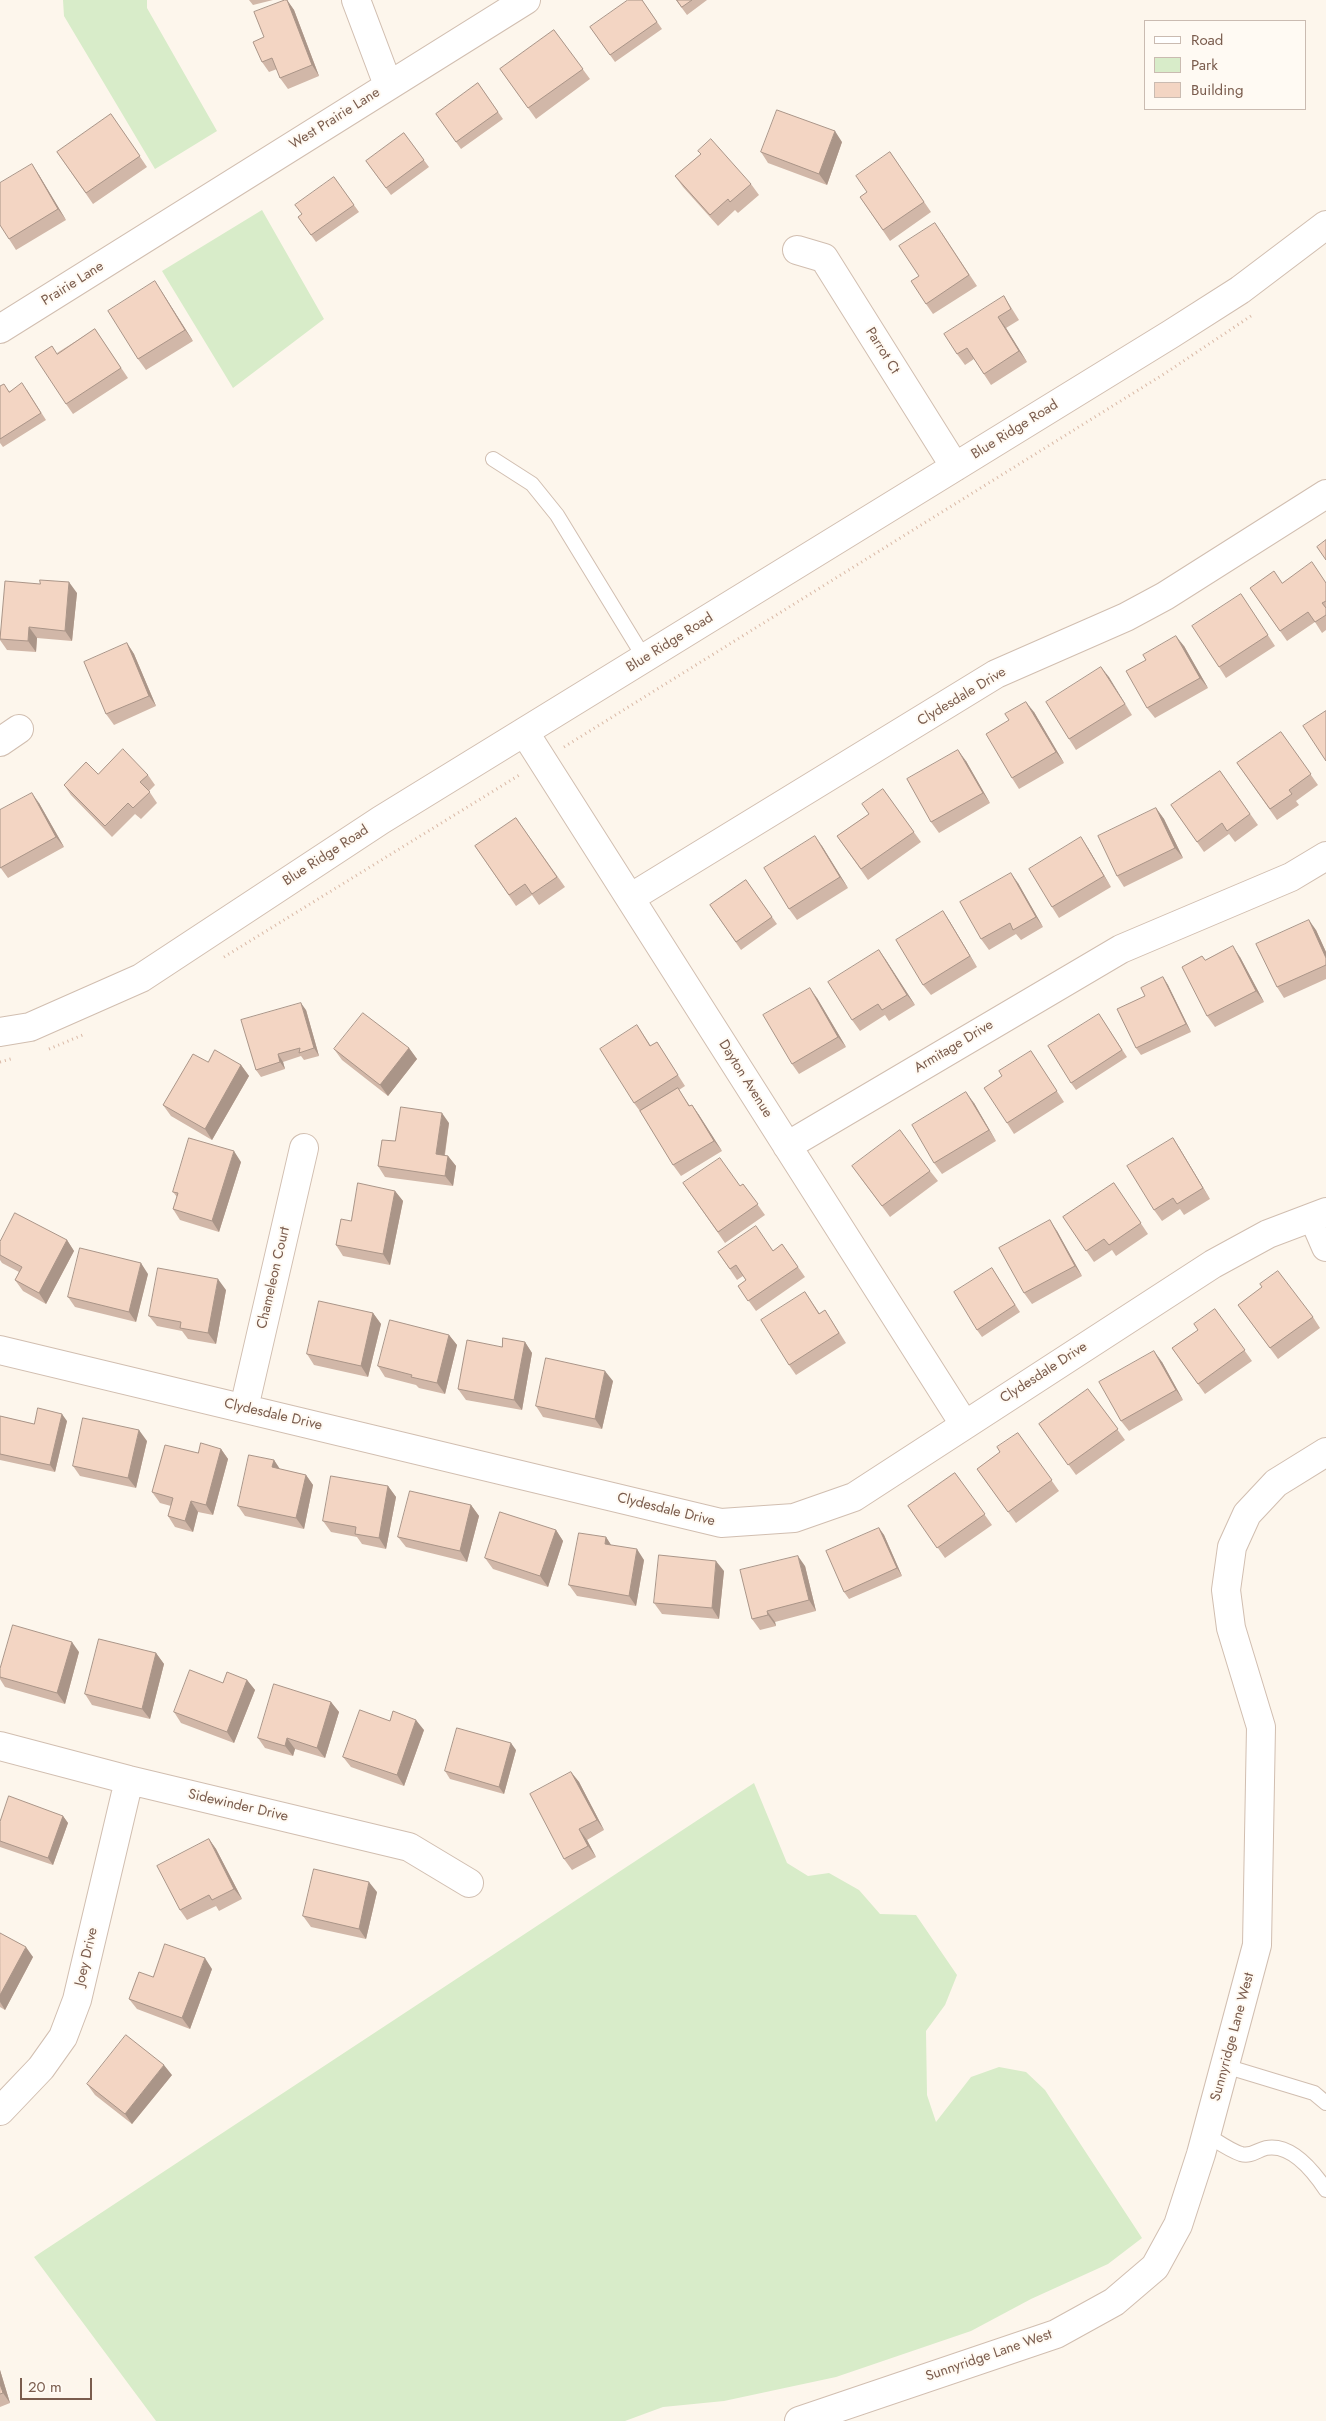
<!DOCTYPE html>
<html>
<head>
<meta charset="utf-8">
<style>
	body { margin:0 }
	#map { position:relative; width:1326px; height:2421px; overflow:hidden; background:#fdf6ec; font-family:Jost,sans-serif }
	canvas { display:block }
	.legend { position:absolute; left:1144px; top:20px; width:162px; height:90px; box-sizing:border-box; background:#fffaf3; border:1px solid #cabbb1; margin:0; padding:6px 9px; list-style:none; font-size:15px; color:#7a5c4d }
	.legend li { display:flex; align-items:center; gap:10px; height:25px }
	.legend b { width:25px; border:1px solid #cabbb1 }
	.scale { position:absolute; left:20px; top:2378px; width:72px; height:22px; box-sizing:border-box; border:2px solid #7a5c4d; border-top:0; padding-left:6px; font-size:15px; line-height:18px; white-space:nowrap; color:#7a5c4d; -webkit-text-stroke:4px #fffaf3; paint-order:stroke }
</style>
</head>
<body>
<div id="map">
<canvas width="1326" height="2421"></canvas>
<ul class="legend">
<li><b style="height:6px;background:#fff"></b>Road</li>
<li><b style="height:14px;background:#d8ecc9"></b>Park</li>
<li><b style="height:14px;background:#f3d5c3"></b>Building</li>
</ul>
<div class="scale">20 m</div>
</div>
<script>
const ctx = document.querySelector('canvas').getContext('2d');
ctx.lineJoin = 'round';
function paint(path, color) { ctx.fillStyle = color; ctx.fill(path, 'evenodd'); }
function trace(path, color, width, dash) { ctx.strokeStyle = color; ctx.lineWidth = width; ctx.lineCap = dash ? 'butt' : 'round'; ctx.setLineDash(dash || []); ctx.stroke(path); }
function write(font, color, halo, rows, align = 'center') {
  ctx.font = font + ' Jost,sans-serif'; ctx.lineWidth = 4; ctx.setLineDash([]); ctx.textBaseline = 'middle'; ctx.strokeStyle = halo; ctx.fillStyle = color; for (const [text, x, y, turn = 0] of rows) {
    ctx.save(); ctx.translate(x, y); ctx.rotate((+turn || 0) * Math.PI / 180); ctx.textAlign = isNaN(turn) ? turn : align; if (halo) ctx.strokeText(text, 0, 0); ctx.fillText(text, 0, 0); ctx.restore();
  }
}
paint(new Path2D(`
	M63,0h84v8l70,123 -62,38 -91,-153z
	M262,210l62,109 -91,69 -71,-117z
	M754,1783l33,80 21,13 21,-3 30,17 21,24 36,1 41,60 -12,30 -19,26 1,64 9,27 35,-45 28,-10 27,5 19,18 97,148 -34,26 -77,35 -60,32 -135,46 -112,24 -61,6 -38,14h-469l-122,-164z`), '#d8ecc9');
const service = new Path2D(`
	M493,459l39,25 25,31 88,144
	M1225,2066l89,27 12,10
	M1207,2135c10,6 22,15 34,19 10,3 16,-4 25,-6 26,-5 48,24 60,42`);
const minor = new Path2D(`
	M356,0l32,85
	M797,250l27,8 131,209
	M0,329l526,-329
	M525,733l439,691
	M0,742l19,-13
	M630,898l366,-224 130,-57 39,-21 161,-102
	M0,1032l30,-5 111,-49 240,-158 790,-486 69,-44 86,-65
	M787,1146l334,-197 170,-72 35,-21
	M1313,1217l13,30
	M0,1350l721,173 73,-5 60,-21 359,-233 55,-30 58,-22
	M244,1408l60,-260
	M0,1746l129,34 280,67 60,36
	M0,2111l41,-43 22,-31 14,-37 52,-220
	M799,2421l257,-87 58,-32 41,-35 23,-42 23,-71 56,-209 4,-218 -30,-99 -5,-38 6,-43 15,-33 29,-31 50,-31`);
trace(service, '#d1beb0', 16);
trace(minor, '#d1beb0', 30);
trace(new Path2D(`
	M564,747l600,-373 87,-58
	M224,957l297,-183
	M49,1049l36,-15
	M0,1062l14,-4`), '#d9b8a5', 3, [1, 4]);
trace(service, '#fff', 14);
trace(minor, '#fff', 28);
paint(new Path2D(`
	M249,0h24l-20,5z
	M287,0l7,10 25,66 -31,13 -8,-11 -3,-9 -8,3 -7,-10 2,-25z
	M642,0l20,29 -47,33 -25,-35z
	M676,0h31l-20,15z
	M554,30l36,49 -54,40 -36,-50z
	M478,83l25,36 -42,30 -25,-35z
	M111,114l36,53 -54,37 -36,-52z
	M404,133l25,34 -38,28 -25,-34z
	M842,142l-15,43 -59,-22 -7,-11z
	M698,151l53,33 8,11 -21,18 -3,-3 -17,16 -35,-39 -8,-11 26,-22z
	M890,152l41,60 -41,29 -30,-44 7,-5z
	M39,175l27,45 -50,30 -7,-11z
	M334,177l25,35 -43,30 -18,-25 4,-3z
	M942,233l35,53 -44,28 -7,-10 -7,-28z
	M162,292l31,49 -47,29 -8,-11z
	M1004,296l15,24 -13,8 21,34 -36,23 -17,-26 -9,6 -8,-11z
	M95,329l33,49 -55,36 -7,-10 -9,-51z
	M0,386l9,5 18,-1 19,30 -43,27 -3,-4z
	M1326,582v48l-4,3 -7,-11 -28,19 -37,-53 32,-5z
	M40,584l37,9 -5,48 -35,-3 -1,14 -29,-2 -7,-10v-8z
	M1241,594l34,52 -49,32 -7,-11z
	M127,643l7,11 22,52 -42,19 -8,-11z
	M1184,646l24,42 -53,30 -8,-10z
	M1101,667l31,48 -56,35 -7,-11z
	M1034,712l30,51 -45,26 -7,-11z
	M1281,732l37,53 -22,16 3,4 -22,15 -40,-57z
	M966,761l24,42 -51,30 -8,-11z
	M1220,771l38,54 -23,17 -6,-8 -25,18 -33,-47z
	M98,774l50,1 7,10 -6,6 8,12 -16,16 -6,-5 -23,23 -41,-42 -7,-10z
	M883,789l38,53 -53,38 -31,-44 32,-22z
	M39,803l25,44 -56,31 -8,-11z
	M1156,808l8,11 19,39 -59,29 -7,-11z
	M516,818l49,69 -26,18 -7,-10 -16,11 -41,-60z
	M822,846l26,42 -51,32 -8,-11z
	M1088,848l23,39 -52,31 -7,-11z
	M746,880l31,44 -36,26 -31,-45z
	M1018,883l25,44 -22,13 -5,-6 -27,16 -8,-11z
	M943,911l7,11 27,45 -46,28 -8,-10z
	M1316,930l10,22v27l-42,19 -7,-11z
	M879,950l36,55 -26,16 -4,-6 -25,16 -8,-11z
	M1202,956l3,4 35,-3 24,45 -49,25 -8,-11z
	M1163,977l5,8 23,47 -50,23 -5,-7 9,-52z
	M817,998l29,49 -47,27 -7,-10z
	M306,1010l13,46 -15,4 -3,-4 -18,6 2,7 -24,8 -5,-7z
	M1099,1014l28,43 -51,33 -5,-7z
	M637,1025l14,21 6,-4 28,44 -6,4 11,16 2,-1 7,10 23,36 -41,25 -8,-11 -31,-51 -8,-11z
	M409,1048l8,11 -29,37 -46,-36 -8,-11z
	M1031,1051l33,51 -50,32 -7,-11 -5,-47z
	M208,1062l33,3 8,11 -37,64 -41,-24 -8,-11z
	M974,1103l22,38 -54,33 -8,-11z
	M449,1123l-4,32 3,1 8,10 -3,20 -68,-9 -7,-11 17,-25z
	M1173,1138l7,11 30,50 -26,16 -4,-6 -18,12 -8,-11z
	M241,1162l-22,70 -39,-12 -7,-11 4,-12 -4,-5z
	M930,1171l8,10 -48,36 -30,-40z
	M683,1183l57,3 3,-2 22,31 -40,28z
	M1114,1183l34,51 -32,22 -4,-6 -18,12 -31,-45z
	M395,1191l8,10 -13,64 -47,-9 -7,-11z
	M1057,1231l25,45 -50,28 -8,-11z
	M67,1240l7,11 -28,53 -23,-13 -8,-11 4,-8 -17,-9 -2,-3v-18z
	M782,1244l23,33 -49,34 -18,-25 8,-6 -3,-4 -6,4 -19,-28 55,-1z
	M992,1268l28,44 -38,25 -5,-7z
	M148,1274l-12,48 -61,-15 -7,-10z
	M226,1290l-10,54 -28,-5 -6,-8 -25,-5 -8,-10z
	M805,1292l15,22 12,7 14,22 -50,32 -7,-10z
	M1238,1305l75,12 7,11 -42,31z
	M1215,1309l37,52 -47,33 -33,-46 26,-18z
	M373,1313l8,11 -13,53 -54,-12 -7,-11z
	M449,1335l8,10 -12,49 -26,-6 -3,-3 -31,-8 -7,-11z
	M525,1342l7,11 -10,57 -56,-10 -8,-11 44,-42z
	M1162,1362l21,38 -54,31 -8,-10z
	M613,1381l-11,48 -59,-12 -7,-11z
	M1088,1389l37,51 -49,35 -37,-51z
	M0,1416l34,8 33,-3 -12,51 -55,-12z
	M1018,1433l41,58 -43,32 -39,-54 23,-17z
	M147,1441l-11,47 -56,-12 -7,-10z
	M221,1449l7,10 -15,56 -15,-3 -5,20 -18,-5 -7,-11 3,-10 -11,-3 -8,-11 46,-39z
	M274,1460l6,9 26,6 7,10 -9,44 -59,-13 -7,-10z
	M955,1473l37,52 -47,33 -37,-52z
	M388,1486l8,11 -10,52 -24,-5 -5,-7 -26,-5 -8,-11z
	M471,1505l8,11 -12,46 -61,-15 -8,-10z
	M879,1528l5,7 18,41 -53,23 -5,-7z
	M556,1530l7,11 -15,46 -55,-18 -8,-11z
	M606,1537l5,8 33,15 -8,46 -59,-10 -8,-11z
	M805,1566l11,45 -41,11 1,4 -16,4 -8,-11z
	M724,1571l-5,48 -57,-5 -8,-11z
	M79,1652l-14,52 -60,-17 -5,-8v-10z
	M156,1653l8,11 -14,55 -58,-14 -7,-11z
	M247,1680l8,10 -21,53 -53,-20 -7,-11 49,-29z
	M331,1702l8,10 -14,46 -30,-9 -2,7 -28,-8 -7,-10z
	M390,1721l34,9 -20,56 -53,-19 -8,-10z
	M516,1750l-12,44 -54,-15 -5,-8z
	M571,1772l8,10 25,48 -17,10 9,17 -24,13 -8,-11z
	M63,1816l5,7 -15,42 -53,-18v-6z
	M209,1839l7,10 26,50 -23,12 -3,-5 -29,14 -7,-10z
	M377,1892l-11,47 -55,-12 -8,-11z
	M0,1933l33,24 -28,53 -5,-3z
	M212,1969l-22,60 -53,-20 -8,-10z
	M172,2075l-40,49 -37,-29 -8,-11z
	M0,2370l10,33 -10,4z`), '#d1b7a8');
paint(new Path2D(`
	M287,0l7,10 25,66 -7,-11z
	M835,131l7,11 -15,43 -8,-11z
	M32,164l7,11 27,45 -8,-11z
	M155,281l7,11 31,49 -8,-11z
	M998,317l8,11 21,34 -8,-11z
	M69,582l8,11 -5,48 -7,-10z
	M29,627l8,11 -1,14 -8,-11z
	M1176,636l8,10 24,42 -8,-10z
	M127,643l7,11 22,52 -7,-10z
	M1101,667l8,10 23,38 -7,-11z
	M1026,702l8,10 30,51 -8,-11z
	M958,750l8,11 24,42 -7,-10z
	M32,793l7,10 25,44 -8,-10z
	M1156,808l8,11 19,39 -8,-10z
	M815,836l7,10 26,42 -8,-11z
	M1081,837l7,11 23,39 -7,-11z
	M1011,873l7,10 25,44 -7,-10z
	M943,911l7,11 27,45 -7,-11z
	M1309,920l7,10 10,22v6z
	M1233,946l7,11 24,45 -8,-11z
	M879,950l7,10 29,45 -8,-10z
	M1163,977l5,8 23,47 -5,-8z
	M810,988l7,10 29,49 -8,-10z
	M301,1003l5,7 13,46 -5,-8z
	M409,1048l8,11 -29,37 -8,-11z
	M278,1054l5,8 2,7 -5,-7z
	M241,1065l8,11 -37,64 -7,-11z
	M966,1092l8,11 22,38 -7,-11z
	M692,1105l7,10 23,36 -8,-10z
	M442,1113l7,10 -6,42 -7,-11z
	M1173,1138l7,11 30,50 -7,-11z
	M234,1151l7,11 -22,70 -7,-11z
	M448,1156l8,10 -3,20 -8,-10z
	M395,1191l8,10 -13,64 -7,-11z
	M1050,1220l7,11 25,45 -7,-10z
	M67,1240l7,11 -28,53 -7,-11z
	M141,1263l7,11 -12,48 -7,-10z
	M218,1279l8,11 -10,54 -8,-11z
	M373,1313l8,11 -13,53 -7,-11z
	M449,1335l8,10 -12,49 -8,-11z
	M525,1342l7,11 -10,57 -8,-10z
	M1154,1351l8,11 21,38 -7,-10z
	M605,1371l8,10 -11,48 -7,-10z
	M62,1414l5,7 -12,51 -5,-7z
	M139,1430l8,11 -11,47 -8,-10z
	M221,1449l7,10 -15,56 -7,-10z
	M274,1460l7,11 -9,-4z
	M306,1475l7,10 -9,44 -8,-11z
	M388,1486l8,11 -10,52 -7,-11z
	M191,1501l7,11 -5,20 -8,-11z
	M471,1505l8,11 -12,46 -7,-11z
	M879,1528l5,7 18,41 -5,-8z
	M556,1530l7,11 -15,46 -8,-11z
	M606,1537l7,11 -8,-4z
	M637,1549l7,11 -8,46 -7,-10z
	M798,1556l7,10 11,45 -7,-11z
	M716,1561l8,10 -5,48 -7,-11z
	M767,1611l8,11 1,4 -8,-11z
	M72,1642l7,10 -14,52 -8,-11z
	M156,1653l8,11 -14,55 -8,-10z
	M247,1680l8,10 -21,53 -7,-11z
	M331,1702l8,10 -14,46 -8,-10z
	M416,1720l8,10 -20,56 -7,-11z
	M287,1738l8,11 -2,7 -8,-10z
	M511,1743l5,7 -12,44 -5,-7z
	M571,1772l8,10 25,48 -7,-10z
	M63,1816l5,7 -15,42 -5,-7z
	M579,1829l8,11 9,17 -8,-11z
	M209,1839l7,10 26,50 -8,-10z
	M369,1882l8,10 -11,47 -7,-10z
	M26,1947l7,10 -28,53 -5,-8v-7z
	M205,1958l7,11 -22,60 -8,-11z
	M164,2065l8,10 -40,49 -7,-10z
	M0,2370l10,33 -7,-10 -3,-9z`), '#aa9588');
const building = new Path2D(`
	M285,0h2l25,65 -32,13 -8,-20 -10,4 -9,-20 11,-5 -10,-25z
	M628,0h14l15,22 -47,33 -20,-28z
	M677,0h15l-10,7z
	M554,30l29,39 -55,39 -28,-39z
	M478,83l20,29 -42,30 -20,-28z
	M777,110l58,21 -16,43 -58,-22z
	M111,114l29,42 -54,37 -29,-41z
	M404,133l20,27 -38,28 -20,-27z
	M711,139l40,45 -21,18 -2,-3 -18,16 -35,-39 26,-22 -3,-3z
	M890,152l34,50 -41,28 -23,-33 7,-5 -11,-16z
	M32,164l26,45 -49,30 -9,-14v-42z
	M334,177l20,28 -43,30 -13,-18 4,-3 -7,-9z
	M935,223l34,52 -43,29 -15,-23 8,-5 -20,-30z
	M155,281l30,49 -47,29 -30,-48z
	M1004,296l7,13 -13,8 21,34 -35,23 -17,-26 -10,6 -13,-20z
	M95,329l26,39 -55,36 -31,-47 17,-11 5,8z
	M22,383l19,30 -41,26v-53l4,-2 5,8z
	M1326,540v20l-9,-13z
	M1312,562l14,21v18l-4,2 4,5v7l-11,7 -7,-10 -28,19 -30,-43 24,-17 8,12z
	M40,580l29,2 -4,49 -36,-4 -1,14 -28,-2 5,-58 35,3z
	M1241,594l27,41 -49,32 -27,-41z
	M1176,636l24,42 -53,30 -21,-37 20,-11 -3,-5z
	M127,643l22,53 -43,18 -22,-52z
	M1101,667l24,37 -56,35 -23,-37z
	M1026,702l30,50 -44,26 -26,-44 23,-14 -4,-6z
	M1326,711v50l-23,-35z
	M1281,732l30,42 -22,16 3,4 -22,15 -33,-46z
	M123,749l25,26 -8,7 10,10 -17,16 -5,-5 -23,23 -41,-41 22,-23 12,12z
	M958,750l25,43 -52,29 -24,-43z
	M1220,771l30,43 -23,17 -5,-8 -25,19 -26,-37z
	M883,789l31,43 -53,37 -24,-33 32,-22 -7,-10z
	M32,793l24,44 -56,31v-58z
	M1156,808l19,40 -58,28 -19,-40z
	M516,818l41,59 -25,17 -7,-10 -16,11 -34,-49z
	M815,836l25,41 -51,32 -25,-41z
	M1081,837l23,39 -52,31 -23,-38z
	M1011,873l25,44 -23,13 -3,-7 -29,16 -21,-37z
	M746,880l26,37 -36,25 -26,-37z
	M943,911l27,45 -47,29 -27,-45z
	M1309,920l17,38v7l-49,22 -21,-43z
	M1233,946l23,45 -49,25 -25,-49 20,-11 3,4z
	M879,950l28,45 -25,15 -4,-6 -26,16 -24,-38z
	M1163,977l23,47 -50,24 -19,-39 28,-13 -4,-8z
	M810,988l28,49 -46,27 -29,-49z
	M301,1003l13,45 -15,5 1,-5 -22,6 2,8 -24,8 -15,-50z
	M363,1013l46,35 -29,37 -46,-36z
	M1099,1014l23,36 -51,33 -23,-37z
	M637,1025l13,21 7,-4 21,33 -44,28 -34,-54z
	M215,1050l26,15 -36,64 -42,-24 30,-51 15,8z
	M1031,1051l26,40 -50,32 -23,-35 18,-12 -3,-5z
	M678,1088l11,18 3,-1 22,36 -41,24 -33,-54z
	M966,1092l23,38 -55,33 -22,-38z
	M401,1107l41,6 -6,41 12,2 -3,20 -67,-10 4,-26 13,1z
	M900,1130l30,41 -48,35 -30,-40z
	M189,1138l45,13 -22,70 -39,-12 5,-16 -5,-1z
	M1173,1138l30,50 -26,16 -4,-6 -19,12 -27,-44z
	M720,1158l20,28 3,-2 15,20 -40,28 -35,-49z
	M358,1183l37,8 -12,63 -47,-9 5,-26 10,2z
	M1114,1183l27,40 -32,22 -5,-6 -18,12 -23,-34z
	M15,1213l52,27 -28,53 -24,-13 7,-13 -22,-12v-13z
	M1050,1220l25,46 -51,27 -25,-45z
	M756,1226l17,25 9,-7 16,23 -50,34 -10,-15 8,-6 -10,-15 -6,4 -12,-17z
	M80,1248l61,15 -12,49 -61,-15z
	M158,1268l60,11 -10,54 -28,-5 1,-6 -32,-6z
	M992,1268l23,37 -38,25 -23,-38z
	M1278,1271l35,46 -43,31 -32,-43 24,-18 -2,-3z
	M805,1292l14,22 6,-4 14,23 -50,32 -28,-45z
	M319,1301l54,12 -12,53 -54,-12z
	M1215,1309l30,41 -47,34 -26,-36 26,-18 -4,-6z
	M390,1320l59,15 -12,48 -26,-6 1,-2 -34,-9z
	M503,1338l22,4 -11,58 -56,-11 9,-49 35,7z
	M1154,1351l22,39 -55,31 -22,-39z
	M546,1358l59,13 -10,48 -59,-13z
	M1088,1389l30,40 -50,36 -29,-41z
	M38,1408l24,6 -12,51 -50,-11v-38l34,8z
	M83,1418l56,12 -11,48 -55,-12z
	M1018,1433l34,47 -44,32 -31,-43 23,-17 -3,-5z
	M201,1443l20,6 -15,56 -15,-4 -6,20 -17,-5 5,-18 -21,-6 13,-47 33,8z
	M249,1455l25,5 -2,7 34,8 -10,43 -58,-12z
	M955,1473l30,41 -48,34 -29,-42z
	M331,1476l57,10 -9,52 -24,-4 1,-7 -33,-6z
	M410,1491l61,14 -11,46 -62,-14z
	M500,1512l56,18 -16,46 -55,-18z
	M879,1528l18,40 -53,24 -18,-41z
	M579,1533l27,4 -1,7 32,5 -8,47 -60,-11z
	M659,1555l57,6 -4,47 -58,-5z
	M798,1556l11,44 -42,11 1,4 -16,4 -12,-49z
	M13,1625l59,17 -15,51 -57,-16v-8z
	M99,1639l57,14 -14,56 -57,-15z
	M190,1670l33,13 4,-11 20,8 -20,52 -53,-20z
	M274,1684l57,18 -14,46 -30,-10 -2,8 -27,-8z
	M360,1710l30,11 3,-10 23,9 -19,55 -54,-18z
	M457,1728l54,15 -12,44 -54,-16z
	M571,1772l26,48 -18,9 9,17 -24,13 -34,-65z
	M9,1796l54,20 -15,42 -48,-17v-19z
	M209,1839l25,50 -22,11 -3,-5 -29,15 -23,-44z
	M314,1869l55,13 -10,47 -56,-13z
	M0,1933l26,14 -26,48z
	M165,1944l40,14 -23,60 -53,-19 10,-27 14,5z
	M126,2035l38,30 -39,49 -38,-30z
	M0,2384l3,9 -3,1z`);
paint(building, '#f3d5c3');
trace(building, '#aa9588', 1);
write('14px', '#7a5c4d', '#fffaf3', [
	["West Prairie Lane",335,119,-32],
	["Prairie Lane",73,284,-32],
	["Parrot Ct",882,351,58],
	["Blue Ridge Road",1015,430,-32],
	["Blue Ridge Road",670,643,-32],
	["Clydesdale Drive",962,697,-31],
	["Blue Ridge Road",326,856,-33],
	["Armitage Drive",954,1047,-31],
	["Dayton Avenue",745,1079,58],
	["Chameleon Court",274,1278,-77],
	["Clydesdale Drive",1044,1373,-33],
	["Clydesdale Drive",273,1415,13],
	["Clydesdale Drive",666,1510,14],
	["Sidewinder Drive",238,1806,13],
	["Joey Drive",87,1957,-77],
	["Sunnyridge Lane West",1233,2037,-75],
	["Sunnyridge Lane West",989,2356,-19]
]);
</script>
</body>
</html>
